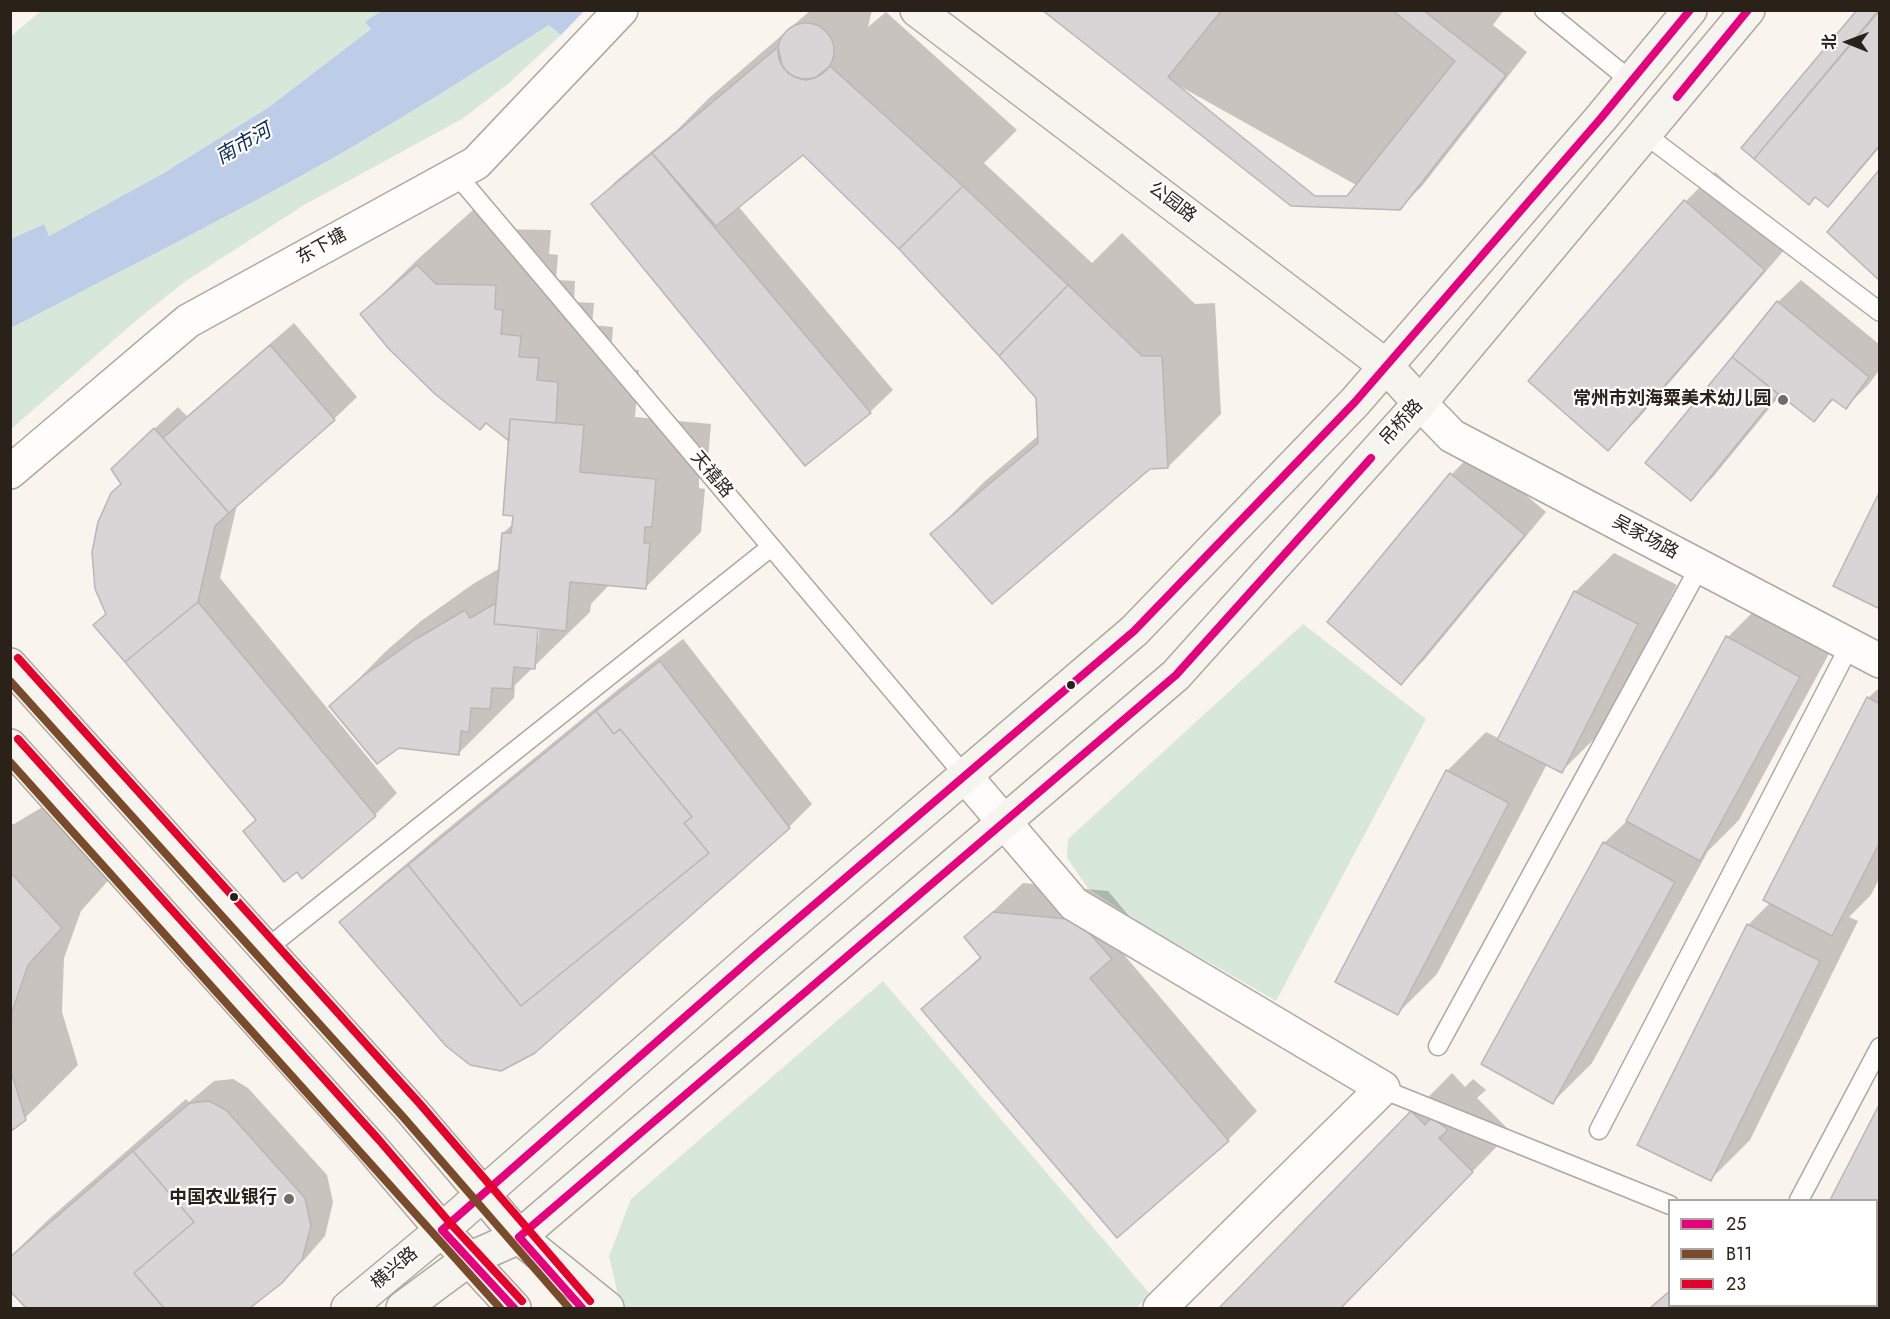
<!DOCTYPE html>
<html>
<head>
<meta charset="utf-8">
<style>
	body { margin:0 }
	#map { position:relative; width:1890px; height:1319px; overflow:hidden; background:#faf4ee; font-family:Jost,"Noto Sans SC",sans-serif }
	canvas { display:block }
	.frame { position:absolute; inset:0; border:12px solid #2a2119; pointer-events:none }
	.legend { position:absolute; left:1668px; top:1199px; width:210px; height:108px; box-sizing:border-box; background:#fff; border:2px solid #aaa6a3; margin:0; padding:8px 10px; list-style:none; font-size:18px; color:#2a2119 }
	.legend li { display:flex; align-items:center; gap:12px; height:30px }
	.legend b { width:30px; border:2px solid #aaa6a3 }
	.north { position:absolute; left:1818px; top:12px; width:60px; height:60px; -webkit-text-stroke:4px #fff; paint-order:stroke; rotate:271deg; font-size:16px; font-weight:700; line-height:24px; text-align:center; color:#2a2119 }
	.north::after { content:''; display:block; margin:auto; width:21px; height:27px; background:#2a2119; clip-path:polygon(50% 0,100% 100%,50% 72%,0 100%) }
</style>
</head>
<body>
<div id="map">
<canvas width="1890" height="1319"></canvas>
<div class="frame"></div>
<ul class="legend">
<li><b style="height:8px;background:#e5007d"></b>25</li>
<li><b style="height:8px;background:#7a4b2a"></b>B11</li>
<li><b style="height:8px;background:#e4002b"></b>23</li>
</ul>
<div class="north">北</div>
</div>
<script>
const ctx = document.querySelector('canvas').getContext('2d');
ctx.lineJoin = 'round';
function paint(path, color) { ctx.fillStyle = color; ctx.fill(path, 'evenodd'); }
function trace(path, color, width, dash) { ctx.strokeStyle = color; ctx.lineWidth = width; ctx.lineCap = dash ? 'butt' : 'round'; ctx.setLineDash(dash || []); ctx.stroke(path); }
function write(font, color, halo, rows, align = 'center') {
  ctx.font = font + ' Jost,"Noto Sans SC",sans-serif'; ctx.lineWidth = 4.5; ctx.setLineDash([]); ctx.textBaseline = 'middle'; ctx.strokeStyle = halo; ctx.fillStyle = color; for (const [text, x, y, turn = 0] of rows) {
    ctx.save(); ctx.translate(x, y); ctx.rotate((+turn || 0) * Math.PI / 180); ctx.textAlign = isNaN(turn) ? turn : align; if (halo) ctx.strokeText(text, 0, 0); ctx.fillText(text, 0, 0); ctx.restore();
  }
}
paint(new Path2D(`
	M41,11h340l-15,11 5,7 -102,78 -107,67 -113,62 -5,-12 -33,15v-203z
	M549,25l12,10 -53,49 -46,35 -158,86 -121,78 -45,36 -127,110v-101c110,-57 221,-113 329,-174 71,-41 140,-85 209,-129z
	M1303,624l123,95 -150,282 -139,-80 -49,-33 -21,-30 1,-19z
	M883,981l267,313 -14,14h-513l-3,-3 -11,-49 22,-57z`), '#d7e7da');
paint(new Path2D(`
	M381,11h203l-23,24 -12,-10c-69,44 -138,88 -209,129 -108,61 -219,117 -329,174v-89l33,-15 5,12 113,-62 107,-67 102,-78 -6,-7z`), '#bdcde8');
paint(new Path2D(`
	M811,10h61l-4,17 18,-15 131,118 -33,33 108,100 30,-30 73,71 20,-1 6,111 -53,53h-19l-217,67 53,-53 54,-46 -2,-38 -138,-149 -96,-95 -65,53 155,184 -23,22 -277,-208 23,-23 61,-51 32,-32z
	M1044,10h460l-11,15 34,27 -105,134 -23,23z
	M1859,10h21v137l-30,35 -23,23 -11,-9 -8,7 -53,-45z
	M1715,172l78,68 -156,180 -29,29 -78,-68 156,-180z
	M473,210l19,19 59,1 -2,24 9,1 -2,25 19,1 -1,21 20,1 -2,22 21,2 -3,41 29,2 -4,47 76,7 -4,46 -8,7v11l6,1 -4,43 -56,56 -35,-4 -19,20 -1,8 -75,73 -1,13 -56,56 -127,-47 55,-56 35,-30 52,-37 27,-16 3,-35 11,-10 -4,-82 -148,-127 56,-55zM537,621h3l-2,23 -3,3z
	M1801,280l79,65v24l-11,15 -23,23 -12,-8 -20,21 -33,-26 -68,83 -22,22 -44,-36 131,-161z
	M294,323l63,74 -23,22 -97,86 -17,73 177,215 -22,22 -118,4 -150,-206 16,-129 12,-37 43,-40 9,9z
	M1474,451l72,61 -122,148 -23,23 -72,-61 123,-148z
	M1614,553l63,32 -76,147 -39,39 -15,-7 -110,210 -39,39 49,-242 39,-39 14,7 75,-147z
	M1767,598l71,39 -99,183 -31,31 -116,212 -39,39 51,-259 26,-25 98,-181z
	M683,639l129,165 -23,23 -448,95 23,-22 75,-64 187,-153z
	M1880,687v190l-9,18 -22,22 9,4 -108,219 -40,40 38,-255 23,-23 97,-204z
	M49,803l65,71 -33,37 -17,47 -2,54 16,53 -53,53 -15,12v-306h4z
	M1023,883l85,8 32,38 -20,21 137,161 -29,29 -111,96 -194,-226 58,-54 -15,-19z
	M1452,1073l13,14 8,-8 13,11 -9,8 34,34 -171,176h-119z
	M233,1079l15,9 79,87 6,27 -8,34 -20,23 -24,23 -33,26h-220l-18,-20v-31l39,-38 137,-120 3,3 25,-21z
	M1880,1106l-4,94h-45z
	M1670,1290v16h112l3,2h-136z`), '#0003');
const building = new Path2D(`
	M1042,10h381l83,65 -106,135 -109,-4z
	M1222,10h170l63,51 -108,135h-32l-147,-119z
	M1857,10h22l-125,149 -13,-11z
	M1880,10v135l-52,62 -13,-10 -6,8 -55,-46z
	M778 51a28 28 0 1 1 56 0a28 28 0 1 1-56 0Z
	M778,47l4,18 6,8 9,5 9,2 9,-2 15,-12 133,120 -64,63 -96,-94 -87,71 -64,-73z
	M652,153l219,260 -66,53 -214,-262z
	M1880,169v112l-53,-49z
	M963,186l105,99 -69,71 -100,-107z
	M1684,200l81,70 -157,181 -80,-70z
	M417,265l19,19 60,1 -1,24 8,1 -2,24 20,2 -2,21 20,1 -2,22 21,2 -2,41 -46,-4 -1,22 -23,-18 -6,7 -45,-36 -46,-45 -29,-35z
	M1068,285l74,71h20l6,112 -18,1 -158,135 -62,-70 108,-91 -2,-45 -37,-42z
	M1777,301l92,76 -23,32 -14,-10 -18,23 -82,-65z
	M270,345l65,75 -106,93 -66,-75z
	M1732,357l46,37 -87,107 -46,-38z
	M510,419l74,6 -4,47 76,7 -4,48h-7l-1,16h6l-4,46 -76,-7 -4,49 -72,-7 8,-91h9l2,-17 -10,-1z
	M154,428l75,85 -14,13 -17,76 -73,60 -32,-37 13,-11 -11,-25 -3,-37 6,-30 13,-29 10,-9 -10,-15z
	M1450,473l75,62 -124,150 -74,-63z
	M1880,491v118l-47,-23z
	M1574,591l64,33 -76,149 -65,-33z
	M198,602l178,214 -74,63 -5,-7 -13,10 -41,-51 13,-11 -131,-158z
	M496,603l-2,21 44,4 -3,41 -21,-2 -2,22 -20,-1 -2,21 -19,-1 -2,24 -8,-1 -2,24 -60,-7 -22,16 -48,-58 34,-30 53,-37 49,-29 5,8z
	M1726,636l74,41 -100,184 -74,-40z
	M660,661l130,167 -255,225 -34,18 -31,-6 -24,-19 -107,-124 69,-57 113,141 188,-153 -25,-30 8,-6 -72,-88 -6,5 -18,-23z
	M1867,697l13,7v138l-48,94 -69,-36z
	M596,711l18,23 6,-5 72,88 -8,6 25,30 -188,153 -113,-141z
	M1446,770l63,33 -111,212 -63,-33z
	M1603,842l72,40 -122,222 -72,-40z
	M10,872l52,56 -34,37 -16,47 -2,34z
	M993,912l85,8 34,39 -22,19 139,163 -112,97 -196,-229 60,-51 -17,-21z
	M1747,924l73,37 -109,220 -74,-36z
	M10,1068l16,52 -16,12z
	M209,1101l17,9 79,88 6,28 -9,34 -20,23 -32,25h-86l-30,-35 60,-51 -61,-71 57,-48z
	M1880,1103v170l-4,-2v-71h-46z
	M1411,1111l14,14 7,-8 16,13 -9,8 34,34 -132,136h-122z
	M133,1151l61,71 -60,51 30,35h-138l-16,-17v-34z
	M1670,1291v15h63l2,2h-85z`);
paint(building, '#d9d4d6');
trace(building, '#bab5b7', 1.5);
const lane = new Path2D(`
	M1544,10l76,62 10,11
	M1646,135l234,177
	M456,174l509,602
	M266,949l505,-402
	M1438,1046l262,-480
	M1382,1089l288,116
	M1599,1130l251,-485
	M1799,1200l81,-153
	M1876,1302l4,2`);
const street = new Path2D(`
	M1420,403l32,33 428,225
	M10,472l178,-151 288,-158 145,-153
	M965,776l109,128 309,184 -223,220`);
const secondary = new Path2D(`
	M917,10l469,356 34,37
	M10,665l402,446 107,126 88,71
	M10,746l361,401 71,83 72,78
	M348,1308l94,-78 318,-279 374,-320 221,-229 246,-284 89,-108
	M403,1308l66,-49 50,-22 657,-562 244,-272 328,-393`);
trace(lane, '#afa8a2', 21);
trace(street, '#afa8a2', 36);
trace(secondary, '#afa8a2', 36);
trace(lane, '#fefdfc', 18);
trace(street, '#fefdfc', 33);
trace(secondary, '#f6f4ef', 33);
trace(new Path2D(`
	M1677,97l71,-87
	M514,1308l-72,-78 318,-279 374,-320 221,-229 246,-284 89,-108
	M582,1308l-63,-71 657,-562 195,-217`), '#e5007d', 8);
trace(new Path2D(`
	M10,681l394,437 165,190
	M10,762l490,546`), '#7a4b2a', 8);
trace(new Path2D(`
	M18,658l402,446 170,197
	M18,739l361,401 71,83 72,78`), '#e4002b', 8);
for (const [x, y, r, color] of [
	[1783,400,6,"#736b64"],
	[1071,685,5,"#2a2119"],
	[234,897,5,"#2a2119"],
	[289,1199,6,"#736b64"]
]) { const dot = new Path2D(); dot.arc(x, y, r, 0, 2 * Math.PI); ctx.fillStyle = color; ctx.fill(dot); trace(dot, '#fff', 2); }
write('18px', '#2a2119', '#fff', [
	["公园路",1172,203,37],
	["东下塘",322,247,-29],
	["吊桥路",1402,423,-48],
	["天禧路",711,475,50],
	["吴家场路",1645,538,28],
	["横兴路",395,1269,-40]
]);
write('bold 18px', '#2a2119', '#fff', [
	["常州市刘海粟美术幼儿园",1771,400],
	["中国农业银行",277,1199]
], 'right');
write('italic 20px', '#0c295a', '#fff', [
	["南市河",244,145,-30]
]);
</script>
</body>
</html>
